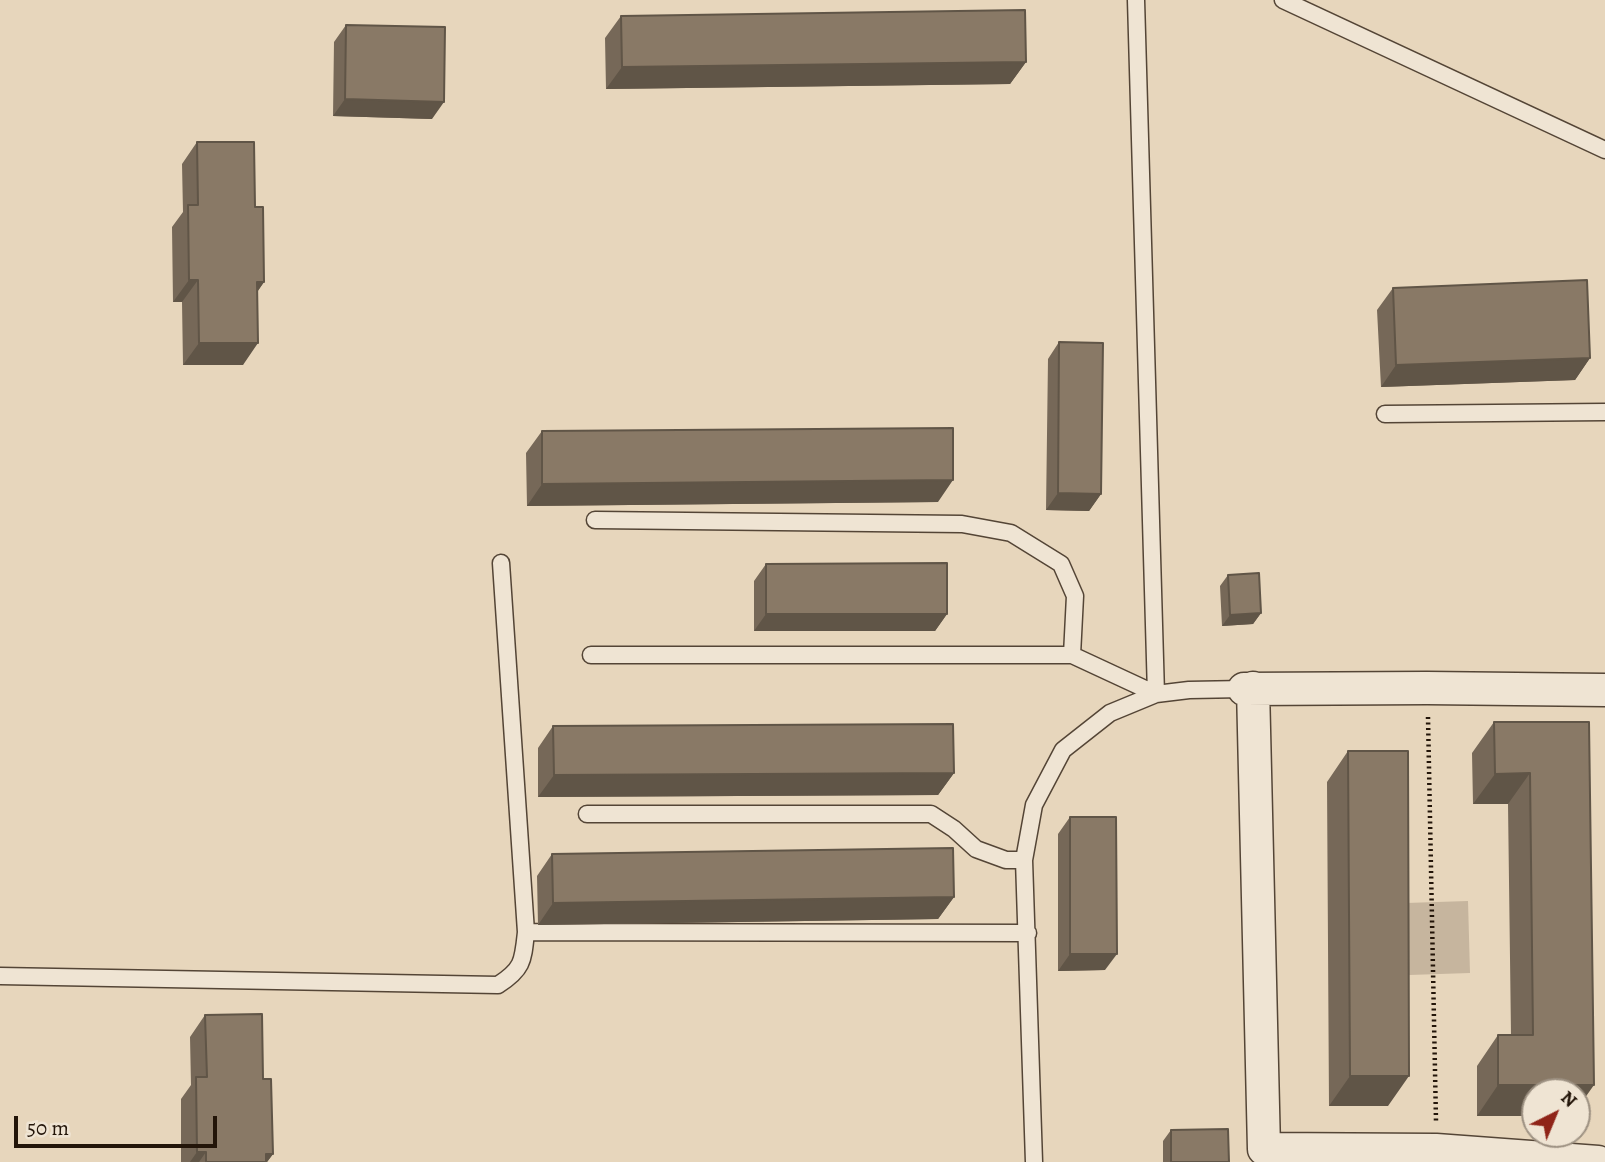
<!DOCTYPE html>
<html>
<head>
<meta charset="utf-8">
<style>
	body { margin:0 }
	#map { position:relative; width:1605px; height:1162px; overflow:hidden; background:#e7d6bc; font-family:Alegreya,serif }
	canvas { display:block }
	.north { position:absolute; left:1521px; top:1078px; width:70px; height:70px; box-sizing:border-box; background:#efe4d3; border:2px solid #9d9182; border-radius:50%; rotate:43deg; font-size:19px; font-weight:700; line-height:28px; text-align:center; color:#231509 }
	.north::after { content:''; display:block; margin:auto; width:24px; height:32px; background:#8f2418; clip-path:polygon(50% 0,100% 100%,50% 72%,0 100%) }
	.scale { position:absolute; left:14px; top:1116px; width:203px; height:32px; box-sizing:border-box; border:4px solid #231509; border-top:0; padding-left:9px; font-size:21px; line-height:24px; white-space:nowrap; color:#231509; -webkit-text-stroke:5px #efe4d3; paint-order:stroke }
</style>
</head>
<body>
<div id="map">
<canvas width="1605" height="1162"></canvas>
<div class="north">N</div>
<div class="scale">50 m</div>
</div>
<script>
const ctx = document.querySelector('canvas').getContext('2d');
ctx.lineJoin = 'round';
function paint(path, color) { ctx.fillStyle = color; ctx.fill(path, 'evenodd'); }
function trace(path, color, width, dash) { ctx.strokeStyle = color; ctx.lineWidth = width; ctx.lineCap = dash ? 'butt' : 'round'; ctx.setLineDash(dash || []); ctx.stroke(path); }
paint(new Path2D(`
	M1468,901l2,72 -61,2 -3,-72z`), '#c6b59e');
const service = new Path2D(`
	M1283,0l322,150
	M1385,414l220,-2
	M595,520l367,4 49,9 50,31 14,32 -3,59
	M591,655h481l84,39 -20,-694
	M587,814h344l23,15 22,20 30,11h18
	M526,932l502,1
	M0,976l498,9c25,-16 25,-24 28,-53l-25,-369
	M1034,1162l-10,-302 10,-55 29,-55 47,-37 46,-19 33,-4 55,-1`);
const minor = new Path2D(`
	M1253,688l11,461 172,1 162,12
	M1244,689l183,-1 178,2`);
trace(service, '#544536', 19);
trace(minor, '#544536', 35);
trace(new Path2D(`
	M1428,717l8,404`), '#231509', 4.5, [2, 3.5]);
trace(service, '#efe4d3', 16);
trace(minor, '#efe4d3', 32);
paint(new Path2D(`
	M621,16l405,46 -16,22 -404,5 -1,-51z
	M346,25l86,94 -99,-3 1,-74z
	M197,142l58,65 9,75 -7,10 -14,73h-60l-1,-63h-9l-1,-75 11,-15 -1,-48z
	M1393,288l197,70 -15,22 -194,7 -4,-77z
	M1059,342l42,152 -12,17 -43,-1 2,-151z
	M542,431l396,71 -411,4 -1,-53z
	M766,564l181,50 -12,17h-181v-50z
	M1228,575l33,38 -8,11 -31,2 -2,-40z
	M1494,722h95l-54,370v24h-58v-50l21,-31h13l-3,-231h-35l-1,-51z
	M553,726l401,47 -16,22 -400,2v-49z
	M1348,751l40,355h-59l-2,-324z
	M1070,817l35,153 -47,1v-137z
	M552,854l402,43 -16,22 -400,6 -1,-49z
	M205,1015l58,64 10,75 -6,8h-86v-63l10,-14 -1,-48z
	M1171,1130l58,32h-66v-21z`), '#766858');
paint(new Path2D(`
	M1026,62l-16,22 -404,5 16,-22z
	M345,99l99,3 -12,17 -99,-3z
	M189,280h9l-16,22h-9z
	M257,282h7l-15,22z
	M199,343h59l-15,22h-60z
	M1590,358l-15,22 -194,7 15,-22z
	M953,480l-15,22 -411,4 15,-22z
	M1058,493l43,1 -12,17 -43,-1z
	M1261,613l-8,11 -31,2 8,-11z
	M766,614h181l-12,17h-181z
	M954,773l-16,22 -400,2 16,-22z
	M1530,773l-22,31h-35l22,-30z
	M954,897l-16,22 -400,6 15,-22z
	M1070,954h47l-12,16 -47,1z
	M1350,1076h59l-21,30h-59z
	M1498,1085h96l-17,24v-17h-42v24h-58z
	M197,1152h9l-7,10h-9z
	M266,1154h7l-6,8h-7z`), '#605547');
const building = new Path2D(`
	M1025,10l1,52 -404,5 -1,-51z
	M346,25l99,2 -1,75 -99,-3z
	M197,142h57l1,65h8l1,75h-7l1,61h-59l-1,-63h-9l-1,-75h10z
	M1587,280l3,78 -194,7 -3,-77z
	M1059,342l44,1 -2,151 -43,-1z
	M953,428v52l-411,4v-53z
	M947,563v51h-181v-50z
	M1259,573l2,40 -31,2 -2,-40z
	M1494,722h95l5,363h-96v-50h35l-3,-262 -35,1z
	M953,724l1,49 -400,2 -1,-49z
	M1348,751h60l1,325h-59z
	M1070,817h46l1,137h-47z
	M953,848l1,49 -401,6 -1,-49z
	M262,1014l1,65h8l2,75h-7v8h-60v-10h-9l-1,-75h11l-2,-62z
	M1228,1129l1,33h-58v-32z`);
paint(building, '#897966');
trace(building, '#605547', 2);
</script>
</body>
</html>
